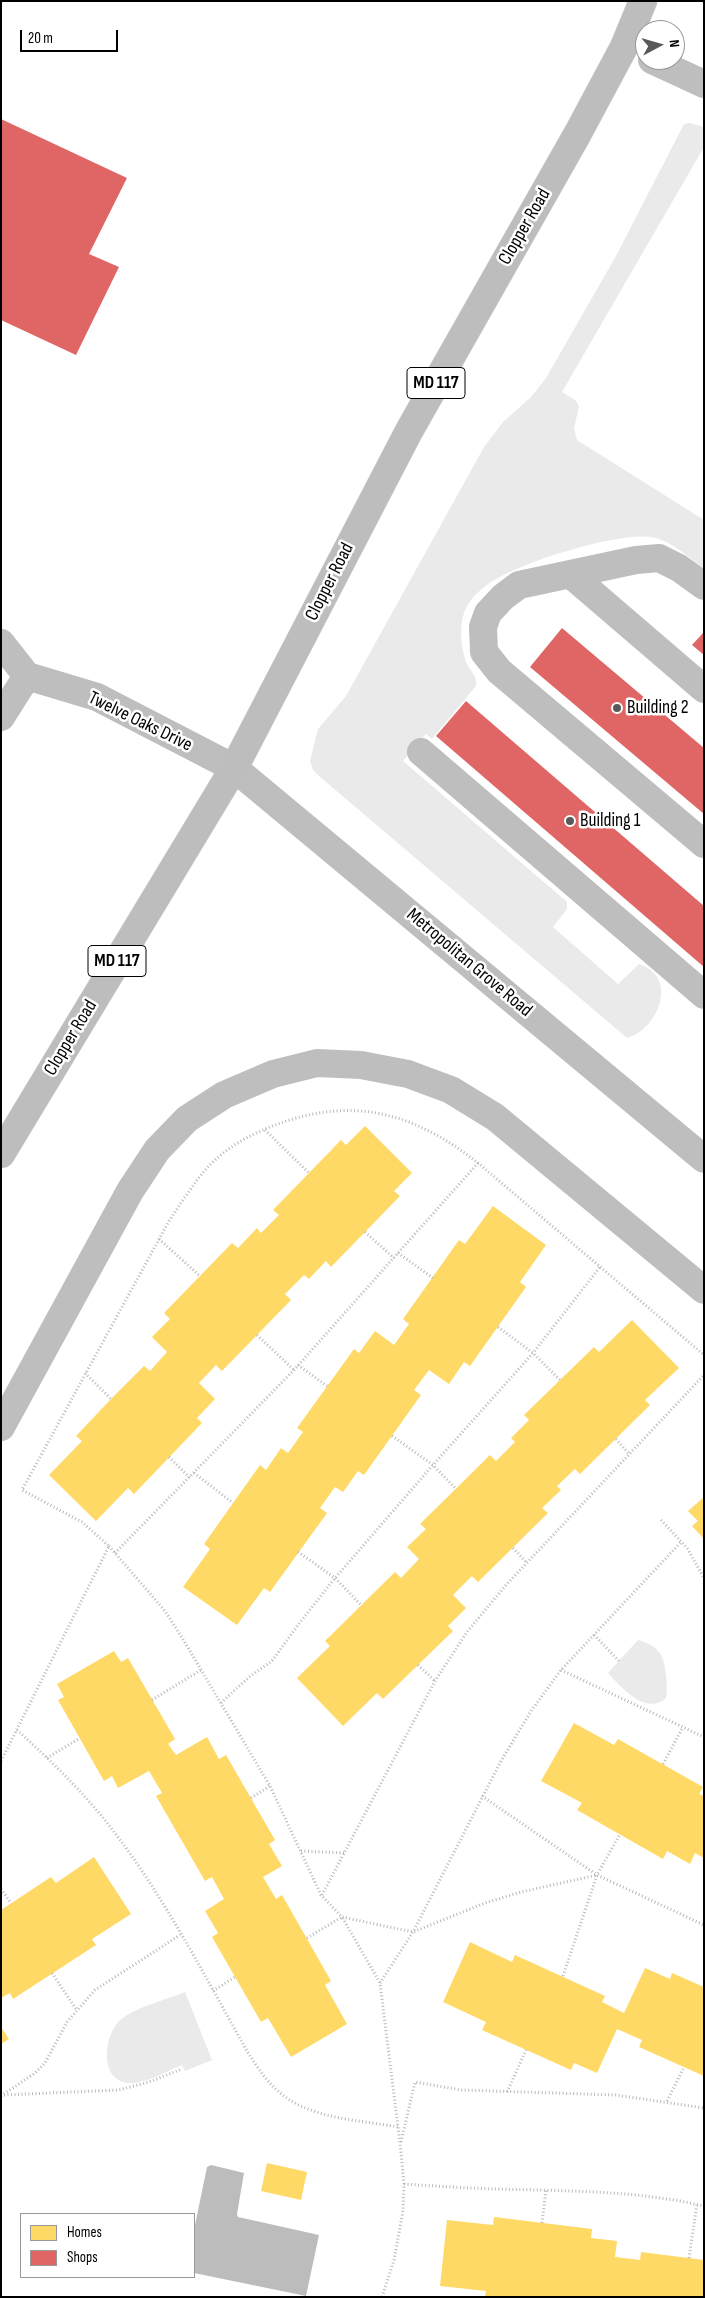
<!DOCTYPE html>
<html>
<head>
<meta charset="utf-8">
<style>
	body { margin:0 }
	#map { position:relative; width:705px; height:2298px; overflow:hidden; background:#fff; font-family:"Sofia Sans Condensed",sans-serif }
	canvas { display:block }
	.frame { position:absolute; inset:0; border:2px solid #000; pointer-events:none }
	.legend { position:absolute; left:20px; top:2213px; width:175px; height:65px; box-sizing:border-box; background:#fff; border:1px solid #999; margin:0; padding:6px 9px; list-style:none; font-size:15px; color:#000 }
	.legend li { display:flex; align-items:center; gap:10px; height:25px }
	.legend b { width:25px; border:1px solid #999 }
	.north { position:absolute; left:635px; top:20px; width:50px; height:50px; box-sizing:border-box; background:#fff; border:1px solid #999; border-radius:50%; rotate:84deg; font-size:14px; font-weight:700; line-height:20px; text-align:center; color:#000 }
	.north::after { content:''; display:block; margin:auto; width:18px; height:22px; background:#595959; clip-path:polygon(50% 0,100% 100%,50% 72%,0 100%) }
	.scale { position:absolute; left:20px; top:30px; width:98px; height:22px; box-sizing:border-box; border:2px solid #000; border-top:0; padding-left:6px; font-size:15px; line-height:18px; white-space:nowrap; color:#000; -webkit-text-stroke:4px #fff; paint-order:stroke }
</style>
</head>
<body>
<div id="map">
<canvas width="705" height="2298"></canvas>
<div class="frame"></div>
<ul class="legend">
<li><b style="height:14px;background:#ffd966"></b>Homes</li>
<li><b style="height:14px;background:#e06666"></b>Shops</li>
</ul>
<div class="north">N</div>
<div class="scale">20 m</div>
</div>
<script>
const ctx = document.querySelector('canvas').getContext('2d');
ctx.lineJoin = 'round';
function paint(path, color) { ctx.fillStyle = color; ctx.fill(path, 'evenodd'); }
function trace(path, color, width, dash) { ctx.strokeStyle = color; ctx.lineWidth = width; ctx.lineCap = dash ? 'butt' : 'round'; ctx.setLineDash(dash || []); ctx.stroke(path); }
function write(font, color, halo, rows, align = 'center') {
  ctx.font = font + ' "Sofia Sans Condensed",sans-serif'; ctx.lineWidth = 5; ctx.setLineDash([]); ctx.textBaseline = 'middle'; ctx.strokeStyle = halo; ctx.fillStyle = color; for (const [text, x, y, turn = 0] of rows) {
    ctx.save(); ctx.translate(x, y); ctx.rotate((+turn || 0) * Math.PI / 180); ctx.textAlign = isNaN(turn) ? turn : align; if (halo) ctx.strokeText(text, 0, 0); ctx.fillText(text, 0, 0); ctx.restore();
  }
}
paint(new Path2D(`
	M690,123l14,4v20l-142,245 13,8 4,6 -5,23 3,11 127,80v48c-16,-11 -34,-28 -53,-31 -35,-5 -143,28 -169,52 -8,6 -15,15 -18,24 -5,15 -3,34 2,49 4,9 12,14 10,24l-44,53 -6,-5 -23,27 164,141v7l-14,18 65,57 21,-20c40,13 20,65 -12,74l-308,-262 -6,-6 -3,-9 8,-32 28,-33 138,-249 19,-25 28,-25 15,-19 70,-122 68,-132z
	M638,1640c8,2 19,7 23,15 5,8 7,34 5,43 -20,18 -44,-10 -58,-25z
	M185,1992l27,68 -27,11 -3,-6c-15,6 -34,18 -51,18 -34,0 -28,-52 -7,-66 17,-11 41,-17 61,-25z`), '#eaeaea');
paint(new Path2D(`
	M211,2165l33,8 -7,41 1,3 81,18 -13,61 -112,-23v-43l13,-63z`), '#bcbcbc');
paint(new Path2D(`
	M365,1126l47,47 -18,18 6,5 -69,71 -5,-6 -17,18 -5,-4 -19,19 6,6 -69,71 -6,-6 -17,18 16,16 -18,19 5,5 -68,71 -6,-6 -32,33 -47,-46 33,-34 -6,-5 35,-37 33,-33 6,5 17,-19 -15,-15 18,-18 -6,-6 68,-70 6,5 19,-20 4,5 18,-18 -6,-5 68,-70 5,5z
	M493,1206l53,39 -26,37 6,5 -56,79 -6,-4 -15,22 -20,-14 -15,20 7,5 -57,80 -6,-4 -15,21 -8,-5 -15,21 7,5 -57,79 -6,-4 -27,37 -54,-38 27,-38 -6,-5 56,-79 6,5 15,-22 7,5 15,-21 -6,-4 57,-79 5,4 16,-22 19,14 15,-21 -6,-5 56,-79 6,4z
	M632,1320l47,48 -34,32 5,5 -70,69 -5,-5 -18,17 4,4 -19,18 6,5 -70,69 -6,-6 -19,19 13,13 -18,18 5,5 -70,68 -6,-6 -34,33 -46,-48 33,-32 -5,-5 70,-69 6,6 18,-19 -12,-12 19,-18 -6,-5 70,-69 6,6 19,-19 -4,-4 18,-18 -5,-5 70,-68 5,5z
	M704,1497v42l-12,-13 6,-5 -10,-10z
	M114,1651l7,11 7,-4 47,81 -7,5 8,11 31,-18 12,22 7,-4 49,85 -6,4 13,22 -19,11 13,22 6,-4 49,86 -6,4 22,39 -56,33 -23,-39 -7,4 -49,-85 6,-4 -13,-22 19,-12 -12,-22 -7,4 -49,-85 6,-3 -13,-22 -31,17 -6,-12 -8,5 -46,-81 6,-3 -7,-13z
	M574,1723l40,22 4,-6 85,48 -4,7 5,2v62l-9,-5 -5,11 -23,-13 -4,8 -86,-49 5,-7 -41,-22z
	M94,1857l37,57 -39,25 4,6 -83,54 -3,-6 -9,5v-88l50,-33 5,6z
	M470,1942l42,20 3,-7 90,41 -3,6 22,11 21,-45 25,11 2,-6 32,14v89l-65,-29 3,-7 -25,-11 -20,44 -23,-10 -3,7 -89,-40 4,-8 -43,-20z
	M1,2027l8,12 -8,5z
	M267,2163l40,9 -6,28 -40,-9z
	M494,2217l98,12 -1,9 26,3 -2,16 25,3 1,-8 63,8v37h-219l1,-6 -46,-5 7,-66 46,5z`), '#ffd966');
paint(new Path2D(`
	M1,119l126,59 -38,76 30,13 -43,88 -75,-35z
	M562,628l142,120v66l-174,-147z
	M704,632v23l-12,-10z
	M466,701l238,205v61l-268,-231z`), '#e06666');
const major = new Path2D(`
	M1,1154l233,-386 175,-337 169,-298 46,-86 19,-46`);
trace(major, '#dbdbdb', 29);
trace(new Path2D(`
	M265,1130l44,43
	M365,1232l29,26
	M159,1239l41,37
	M398,1253l35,25
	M498,1327l35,26 27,27
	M257,1335l37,35
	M298,1365l29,21
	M85,1373l26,26
	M392,1436l41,29 23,24
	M616,1439l13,15
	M169,1457l21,21
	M194,1473l39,30
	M661,1520l26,28 17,30
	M109,1546l56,65 16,25 89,150 51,109 21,22 71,15 72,-29 36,-11 76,-17
	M513,1548l14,15
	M298,1552l37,26 26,27
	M115,1553l179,-183 184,-207
	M594,1635l25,26
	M418,1665l17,16
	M561,1670l143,67
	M152,1700l49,-30
	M221,1703l28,-26 23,-16 26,-36 37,-47 98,-113 100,-112 67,-86
	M17,1730c30,27 61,57 87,89 57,71 99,154 143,232 9,14 18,29 31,40 30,28 82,29 120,36
	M47,1758l33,-20
	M1,1761l108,-215 -27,-24 -60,-32 147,-269c13,-19 25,-39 40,-55 17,-18 39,-30 61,-39 80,-32 142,-16 208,36l226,192
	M663,1764l20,-37
	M482,1796l115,79 107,50
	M251,1798l19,-12
	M301,1851l43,2
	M1,1889l10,14
	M322,1895l113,-214 32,-49 39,-47 198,-210
	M307,1938l35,-21 38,66 20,160 4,41 -1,27 -9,49 -12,37
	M52,1973l24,36
	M563,1976l34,-101 23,-41
	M380,1983l33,-51 88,-171 30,-50 30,-41 121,-129
	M213,1991l22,-14
	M507,2092l19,-42
	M4,2095l115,-5 30,-8 33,-13
	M1,2096l34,-23 10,-10 22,-41 28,-32 85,-55
	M667,2101l17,-34
	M401,2142l14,-60 46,8 155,5 88,13
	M404,2184c31,2 61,4 91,5 70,2 140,1 209,17
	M542,2223l4,-34
	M689,2258l8,-54`), '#b8b8b8', 3, [1, 2.5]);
trace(new Path2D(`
	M652,60l52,24
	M570,574l134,115
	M704,586l-25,-18 -20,-10 -23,2 -117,25 -16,12 -15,16 -5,14 1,25 15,19 205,173
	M1,643l26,33 70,21 137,71 470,391
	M1,717l26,-41
	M421,752l283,243
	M1,1427l129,-236 27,-41 30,-31 37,-24 49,-21 44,-11 44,2 47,9 43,16 44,27 209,173`), '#bebebe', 28);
trace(major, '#bdbdbd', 28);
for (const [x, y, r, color] of [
	[617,708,5,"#595959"],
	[570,821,5,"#595959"]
]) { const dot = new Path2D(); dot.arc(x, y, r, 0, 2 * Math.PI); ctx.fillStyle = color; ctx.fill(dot); trace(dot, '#fff', 2); }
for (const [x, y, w] of [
	[436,383,58],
	[117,961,58]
]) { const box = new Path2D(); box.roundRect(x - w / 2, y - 15.5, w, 31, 4); ctx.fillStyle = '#fff'; ctx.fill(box); trace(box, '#000', 1); }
write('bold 18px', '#000', null, [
	["MD 117",436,383],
	["MD 117",117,961]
]);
write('19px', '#000', '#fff', [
	["Clopper Road",525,227,-60],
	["Clopper Road",330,582,-63],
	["Twelve Oaks Drive",140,722,26],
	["Metropolitan Grove Road",469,963,40],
	["Clopper Road",71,1038,-59]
]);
write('19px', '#000', '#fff', [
	["Building 2",627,708],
	["Building 1",580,821]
], 'left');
</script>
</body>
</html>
